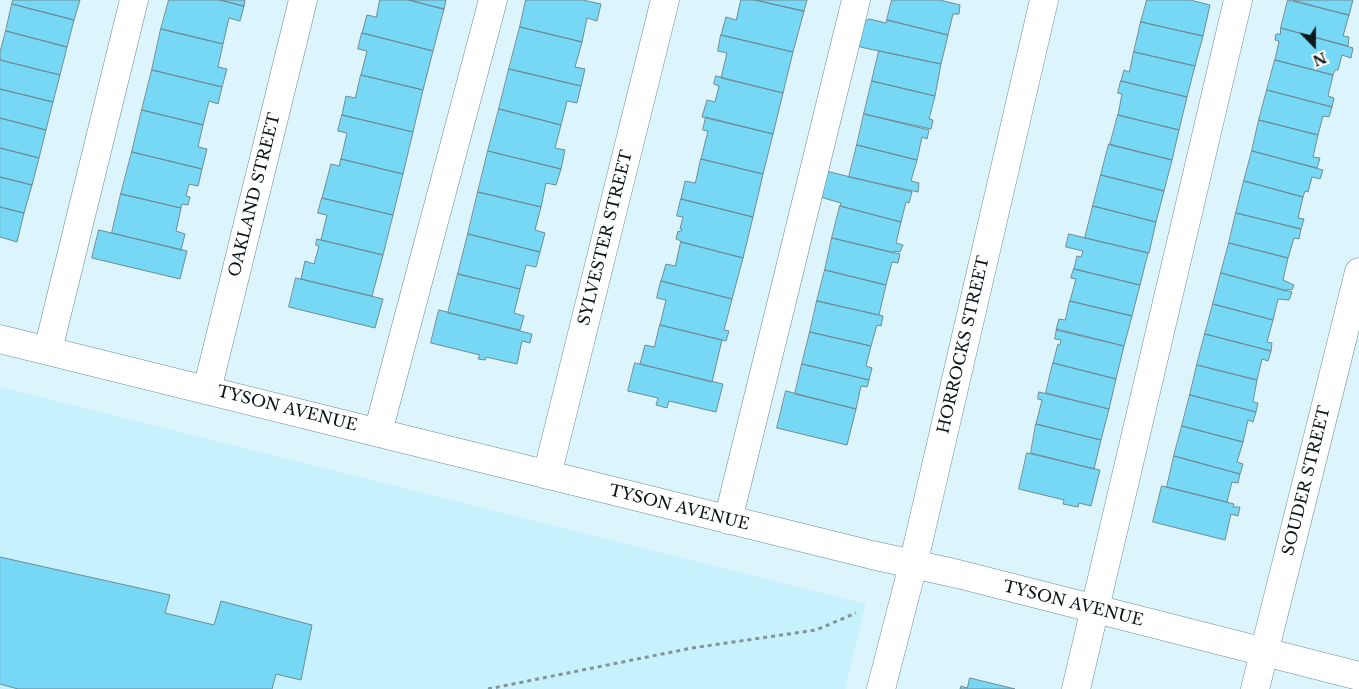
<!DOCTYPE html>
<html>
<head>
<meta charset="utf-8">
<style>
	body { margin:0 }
	#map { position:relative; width:1359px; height:689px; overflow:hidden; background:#dcf5fd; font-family:"Libre Baskerville",serif }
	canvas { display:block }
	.north { position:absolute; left:1289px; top:20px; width:50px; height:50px; -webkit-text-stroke:4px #fff; paint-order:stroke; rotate:158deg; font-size:14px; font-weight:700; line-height:20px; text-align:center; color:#0b171a }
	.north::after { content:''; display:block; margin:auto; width:18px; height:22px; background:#0b171a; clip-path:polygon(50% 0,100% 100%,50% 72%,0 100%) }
</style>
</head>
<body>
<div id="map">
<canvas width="1359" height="689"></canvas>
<div class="north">N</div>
</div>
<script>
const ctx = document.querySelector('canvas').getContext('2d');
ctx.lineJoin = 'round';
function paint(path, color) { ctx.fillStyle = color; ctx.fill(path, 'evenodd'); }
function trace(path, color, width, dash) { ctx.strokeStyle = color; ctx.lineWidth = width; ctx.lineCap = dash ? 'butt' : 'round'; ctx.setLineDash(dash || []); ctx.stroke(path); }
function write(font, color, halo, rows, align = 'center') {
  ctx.font = font + ' "Libre Baskerville",serif'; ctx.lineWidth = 4; ctx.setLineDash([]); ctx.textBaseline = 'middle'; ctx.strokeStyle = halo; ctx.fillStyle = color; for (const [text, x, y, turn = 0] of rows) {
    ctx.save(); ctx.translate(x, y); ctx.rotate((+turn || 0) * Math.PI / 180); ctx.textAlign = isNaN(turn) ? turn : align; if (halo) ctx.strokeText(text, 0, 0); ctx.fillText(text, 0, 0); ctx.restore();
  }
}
paint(new Path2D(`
	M0,387l866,217 -21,85h-845z`), '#c8f1fe');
const building = new Path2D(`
	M13,0h67l-6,20 -62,-16z
	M169,0h51l24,6 -4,15 -11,-3 -6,26 -62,-15z
	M220,0h25l-1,6z
	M380,0h29l35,9 -11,42 -71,-18 5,-18 9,2z
	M409,0h37l-2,9z
	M526,0h57l18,4 -4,17 -10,-3 -5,24 -62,-15z
	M741,0h14l49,11 -11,41 -72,-17 5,-18 10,3z
	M755,0h52l-3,11z
	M892,0h48l20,5 -1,9h-6l-5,21 -61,-15z
	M1147,0h43l20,5 -7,31 -62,-14z
	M1288,0l61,15 -6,21 6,1 -1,9 -67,-18z
	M1293,0h60l-4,15z
	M12,4l62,16 -7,27 -61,-16z
	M869,19l17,4 1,-3 61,15 -7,29 -81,-17 -1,-5 4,-19z
	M1141,22l62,14 -8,30 -61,-14z
	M520,27l62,15 -7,25 10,2 -4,17 -72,-17z
	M1281,28l72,20 -2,10 -9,-3 -4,15h-3l-2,5 -58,-15 4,-19 -4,-1 1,-6h4z
	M161,29l62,15 -5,23 9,2 -5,18 -70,-17z
	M6,31l61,16 -7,28 -60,-15v-8z
	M362,33l71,18 -10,39 -62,-15 6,-24 -9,-2z
	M721,35l72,17 -10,41 -62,-15 6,-25 -9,-2z
	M879,51l62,13 -6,32 -63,-15z
	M1134,52l61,14 -8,31 -66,-16 3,-11 5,2z
	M0,60l60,15 -7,27 -53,-13z
	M1275,60l58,15 -5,21 6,2 -2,9 -65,-17z
	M509,69l72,17 -4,17 -10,-2 -6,24 -62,-16z
	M152,70l70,17 -4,17 -9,-3 -6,24 -61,-15z
	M361,75l62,15 -10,42 -71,-17 4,-19 9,2z
	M716,76l67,17 -10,41 -71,-17 5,-17 8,2 4,-16 -5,-2z
	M872,81l63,15 -6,23 4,1 -2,9 -67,-15z
	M1121,81l66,16 -8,33 -61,-15 4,-21 -4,-1z
	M0,89l53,13 -7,28 -46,-12z
	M1267,90l65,17 -3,10 -6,-1 -5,19 -59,-15z
	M499,109l62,16 -6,23 10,2 -4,19 -73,-18z
	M142,110l61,15 -5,22 9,2 -5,20 -70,-17z
	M864,114l65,16 -2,9 -5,-2 -5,23 -60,-15z
	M342,115l71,17 -10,42 -62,-15 6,-26 -9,-2z
	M1118,115l61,15 -7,30 -62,-15z
	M706,117l67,17 -10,40 -62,-15 7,-28 -5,-1z
	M0,118l46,12 -7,28 -39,-10z
	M1259,120l59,15 -5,22 7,1 -3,10 -65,-17z
	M1109,144l63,16 -8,31 -63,-16z
	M857,145l60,15 -6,21 8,2 -1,9 -69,-15z
	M0,148l39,10 -7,27 -32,-8z
	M488,151l73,18 -5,16 -10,-2 -5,24 -63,-15z
	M1252,151l71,19 -3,9 -8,-2 -4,15 -3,-1 -2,6 -59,-16z
	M132,152l70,17 -4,17 -9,-2 -3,12 4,1 -2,8 -6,-1 -1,4 -60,-14z
	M341,159l62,15 -10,41 -71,-17 9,-34 8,2z
	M701,159l62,15 -10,43 -72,-18 4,-18 10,2z
	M826,171l86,21 -3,11 -3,-1 -5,20 -61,-16 1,-3 -21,-6z
	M1101,175l63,16 -8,31 -63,-16z
	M0,177l32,8 -8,28 -24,-6z
	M1244,181l59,16 -5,21 6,1 -3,10 -65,-16z
	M478,192l63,15 -6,23 10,3 -5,19 -72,-18z
	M121,194l60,14 -5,23 9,3 -4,16 -69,-17z
	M322,198l71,17 -10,40 -62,-15 6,-25 -9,-2z
	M681,199l72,18 -10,41 -62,-16v-1l-5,-2 2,-8 3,1 1,-3h-2l3,-12 -6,-1z
	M840,206l61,16 -5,21 7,2 -3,7 -6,-1v2l-62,-15z
	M1093,206l63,16 -7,31 -64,-15z
	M0,207l24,6 -7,29 -17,-5z
	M1236,213l65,16 -2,10 -5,-1 -6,20 -59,-15z
	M99,230l88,21 -7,28 -88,-21z
	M468,234l72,18 -4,15 -10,-2 -6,24 -62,-15z
	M1069,234l79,19 -8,32 -66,-16 3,-13 4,1 2,-6 -17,-4z
	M832,238l68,16 -2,9 -6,-1 -6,23 -61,-15z
	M317,239l66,16 -11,41 -71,-17 4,-18 9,3 5,-18 -3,-1z
	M681,242l62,16 -11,41 -71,-18 5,-17 9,2z
	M1229,243l59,15 -5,22 11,5 -2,5 -5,-1 -1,2 -65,-18z
	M1074,269l66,16 -8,31 -62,-15 6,-22 -5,-1z
	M825,270l61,15 -7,30 -62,-14z
	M1221,273l71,19 -3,8 -11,-1 -5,21 -60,-16z
	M458,274l62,15 -6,24 10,3 -4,14 -72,-17z
	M296,278l87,21 -8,29 -86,-21z
	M661,281l71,18 -8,31 5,1 -3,10 -66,-16 6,-25 -9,-2z
	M817,301l66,15 -2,10 -4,-1 -6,21 -61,-14z
	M1070,301l62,15 -8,30 -68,-16 3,-11 6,1z
	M1213,304l60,16 -6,22 5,1 -1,8 -66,-17z
	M439,310l93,24 -2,9 -8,-2 -5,23 -31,-7 -1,3 -7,-1 2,-4 -49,-12z
	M660,325l62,15 -10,42 -72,-18 5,-19 9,2z
	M1057,329l67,17 -8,33 -63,-16 5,-19 2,1 1,-5 -6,-1z
	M810,332l61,14 -5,20 6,2 -3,12 -67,-16z
	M1205,334l66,17 -3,10 -6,-2 -5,21 -60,-15z
	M635,363l88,21 -7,28 -47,-11 -2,7 -11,-3 2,-7 -30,-7z
	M1053,363l63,16 -7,30 -63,-16z
	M802,364l67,16 -2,7 -6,-1 -5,23 -61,-15z
	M1197,365l60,15 -4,22 5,1 -2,9 -66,-17z
	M786,391l70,18 -9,36 -70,-17z
	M1039,392l70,17 -8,31 -65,-16 6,-24 -4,-1z
	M1190,395l66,17 -3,10 -5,-2 -5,22 -61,-16z
	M1036,424l65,16 -7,29 -63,-16z
	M1182,426l61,16 -6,20 6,2 -3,10 -66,-18z
	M1027,453l73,17 -9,36 -12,-3 -1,4 -15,-3 1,-4 -45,-11z
	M1174,456l66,18 -2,9 -6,-1 -5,20 -60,-15z
	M1162,486l72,18 -1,3h7l-2,9 -7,-2 -6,26 -72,-18z
	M0,557l170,38 -5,18 49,12 7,-24 91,24 -11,55 -25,-6 -4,15h-254l-18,-5z
	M970,678l45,11h-55l1,-3 6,2z`);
paint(building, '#76d8f5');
trace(building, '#6e8b94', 1);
const minor = new Path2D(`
	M0,339l872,216 86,19 401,102
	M48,350l86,-350
	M207,390l96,-390
	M378,432l115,-432
	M547,475l118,-475
	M728,520l128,-520
	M881,689l32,-124 131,-565
	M1076,689l162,-689
	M1255,689l104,-417`);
trace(minor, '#6c8992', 29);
trace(new Path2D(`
	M488,689l204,-41 124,-18 40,-17`), '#81949a', 3, [4, 4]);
trace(minor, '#fff', 28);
write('16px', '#0b171a', '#fff', [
	["OAKLAND STREET",255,195,-76],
	["SYLVESTER STREET",606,238,-76],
	["HORROCKS STREET",964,345,-77],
	["TYSON AVENUE",287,409,14],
	["SOUDER STREET",1307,481,-76],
	["TYSON AVENUE",679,508,14],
	["TYSON AVENUE",1073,604,14]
]);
</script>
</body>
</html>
